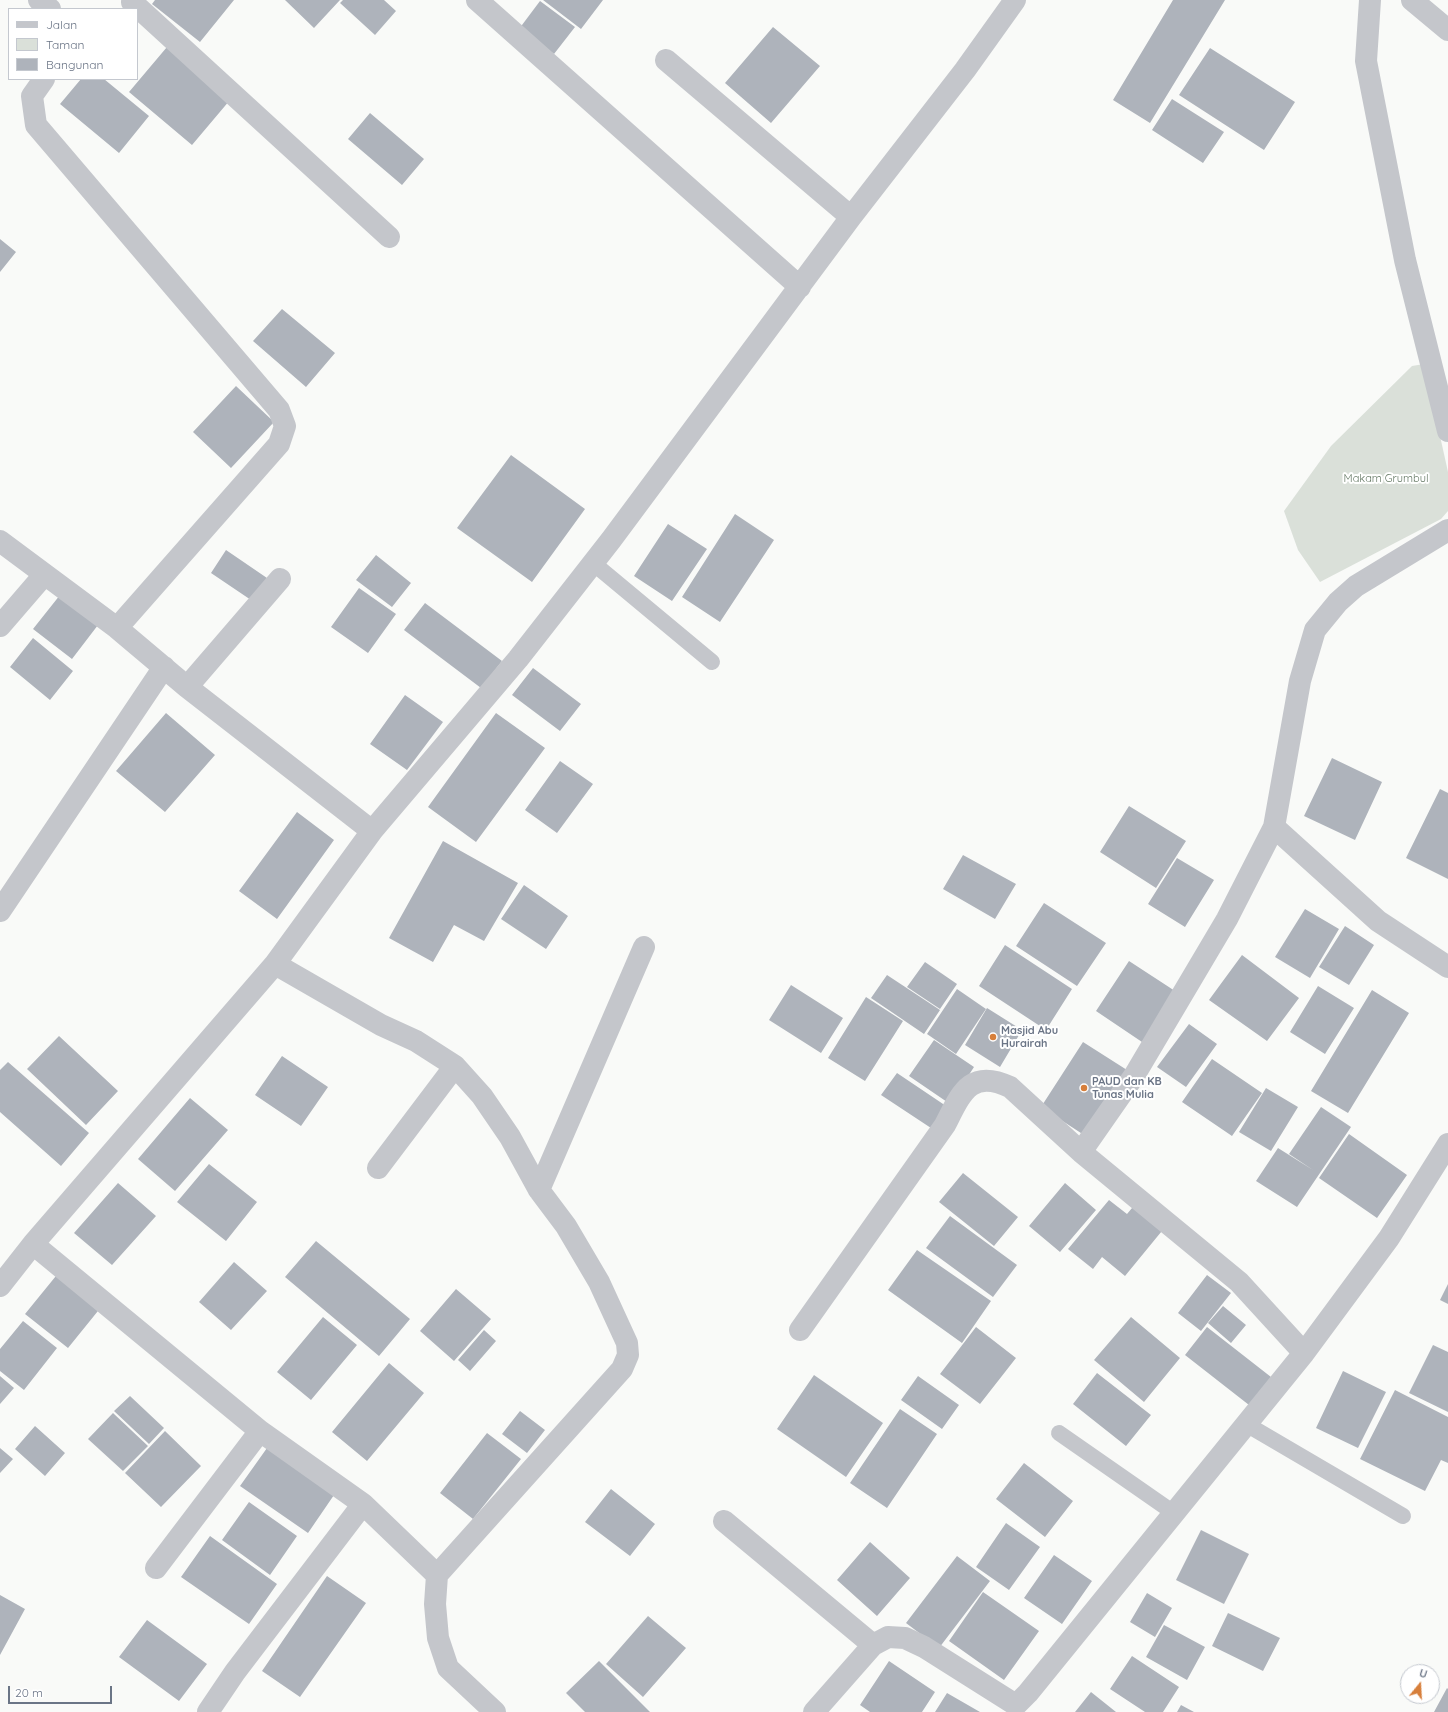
<!DOCTYPE html>
<html>
<head>
<meta charset="utf-8">
<style>
	body { margin:0 }
	#map { position:relative; width:1448px; height:1712px; overflow:hidden; background:#f9faf8; font-family:Quicksand,sans-serif }
	canvas { display:block }
	.legend { position:absolute; left:8px; top:8px; width:130px; height:72px; box-sizing:border-box; background:#fff; border:1px solid #c4c8cf; margin:0; padding:5px 7px; list-style:none; font-size:12px; color:#6b7586 }
	.legend li { display:flex; align-items:center; gap:8px; height:20px }
	.legend b { width:20px; border:1px solid #c4c8cf }
	.north { position:absolute; left:1400px; top:1664px; width:40px; height:40px; box-sizing:border-box; background:#fff; border:1px solid #c4c8cf; border-radius:50%; rotate:18deg; font-size:11px; font-weight:700; line-height:16px; text-align:center; color:#6b7586 }
	.north::after { content:''; display:block; margin:auto; width:14px; height:18px; background:#d77f3b; clip-path:polygon(50% 0,100% 100%,50% 72%,0 100%) }
	.scale { position:absolute; left:8px; top:1686px; width:104px; height:18px; box-sizing:border-box; border:2px solid #6b7586; border-top:0; padding-left:5px; font-size:12px; line-height:14px; white-space:nowrap; color:#6b7586; -webkit-text-stroke:3px #fff; paint-order:stroke }
</style>
</head>
<body>
<div id="map">
<canvas width="1448" height="1712"></canvas>
<ul class="legend">
<li><b style="height:5px;background:#c4c6cb"></b>Jalan</li>
<li><b style="height:11px;background:#dae0d9"></b>Taman</li>
<li><b style="height:11px;background:#aeb3bb"></b>Bangunan</li>
</ul>
<div class="north">U</div>
<div class="scale">20 m</div>
</div>
<script>
const ctx = document.querySelector('canvas').getContext('2d');
ctx.lineJoin = 'round';
function paint(path, color) { ctx.fillStyle = color; ctx.fill(path, 'evenodd'); }
function trace(path, color, width, dash) { ctx.strokeStyle = color; ctx.lineWidth = width; ctx.lineCap = dash ? 'butt' : 'round'; ctx.setLineDash(dash || []); ctx.stroke(path); }
function write(font, color, halo, rows, align = 'center') {
  ctx.font = font + ' Quicksand,sans-serif'; ctx.lineWidth = 4; ctx.setLineDash([]); ctx.textBaseline = 'middle'; ctx.strokeStyle = halo; ctx.fillStyle = color; for (const [text, x, y, turn = 0] of rows) {
    ctx.save(); ctx.translate(x, y); ctx.rotate((+turn || 0) * Math.PI / 180); ctx.textAlign = isNaN(turn) ? turn : align; if (halo) ctx.strokeText(text, 0, 0); ctx.fillText(text, 0, 0); ctx.restore();
  }
}
paint(new Path2D(`
	M1424,364l24,108v39l-7,8 -121,63 -22,-32 -14,-39 47,-65 81,-80z`), '#dae0d9');
paint(new Path2D(`
	M155,0h79l-34,42 -48,-38z
	M285,0h55l-26,28z
	M343,0h41l12,11 -21,24 -35,-32z
	M543,0h60l-22,29z
	M1173,0h52l-75,123 -37,-23z
	M540,1l35,26 -21,27 -35,-25z
	M773,27l47,39 -49,57 -46,-40z
	M167,47l63,53 -38,45 -63,-53z
	M1210,48l85,54 -31,48 -85,-55z
	M81,79h23l45,37 -30,37 -59,-49z
	M1172,99l52,33 -21,31 -51,-33z
	M370,113l54,46 -22,26 -54,-46z
	M0,239l16,13 -16,20z
	M282,309l53,44 -29,34 -53,-46z
	M236,386l38,36 -43,46 -38,-36z
	M511,455l74,54 -53,73 -75,-54z
	M735,514l39,26 -54,82 -38,-25z
	M668,524l39,25 -35,52 -38,-25z
	M226,550l41,28 -16,22 -40,-27z
	M376,555l35,28 -19,24 -36,-27z
	M359,588l37,26 -28,39 -37,-26z
	M60,595l38,30 -26,34 -39,-30z
	M425,603l77,58 -21,27 -77,-58z
	M33,638l40,33 -23,29 -40,-33z
	M533,668l48,36 -21,27 -48,-36z
	M405,695l38,27 -36,48 -37,-26z
	M166,713l49,42 -50,57 -49,-41z
	M496,713l49,35 -69,94 -48,-35z
	M1332,758l50,24 -27,58 -51,-24z
	M560,761l33,23 -36,49 -32,-23z
	M1440,789l8,4v86l-42,-21z
	M1129,806l57,35 -30,47 -56,-36z
	M297,812l37,28 -57,79 -38,-28z
	M443,841l75,42 -34,58 -30,-16 -21,37 -44,-24z
	M963,855l53,29 -21,35 -52,-30z
	M1177,858l37,22 -29,47 -37,-23z
	M524,885l44,31 -22,33 -45,-30z
	M1044,903l62,40 -29,43 -61,-40z
	M1305,909l34,20 -29,49 -35,-21z
	M1345,926l29,19 -25,40 -30,-18z
	M1005,945l67,44 -26,41 -67,-44z
	M1242,955l57,43 -32,43 -58,-41z
	M1129,961l46,30 -33,51 -46,-31z
	M925,962l32,22 -17,25 -33,-22z
	M887,975l53,35 -16,24 -53,-36z
	M791,985l52,33 -22,35 -52,-33z
	M1318,986l36,22 -29,46 -35,-22z
	M957,989l29,20 -30,45 -29,-20z
	M1372,990l37,23 -61,100 -37,-22z
	M866,997l37,24 -38,60 -37,-23z
	M987,1008l35,22 -22,37 -35,-22z
	M1189,1024l28,20 -31,43 -29,-20z
	M59,1036l59,55 -32,34 -59,-56z
	M934,1040l40,27 -24,37 -41,-28z
	M1083,1042l44,28 -43,65 -43,-28z
	M282,1056l46,31 -27,39 -46,-31z
	M1212,1059l50,34 -30,43 -50,-34z
	M8,1062l81,71 -28,33 -61,-54v-42z
	M897,1073l52,35 -15,22 -53,-35z
	M1266,1088l32,19 -27,44 -32,-19z
	M190,1098l38,32 -53,61 -37,-32z
	M1321,1107l30,20 -54,80 -41,-26 22,-33 35,22 -24,-16z
	M1349,1134l58,41 -30,43 -58,-40z
	M209,1164l48,38 -31,39 -49,-39z
	M963,1173l55,44 -24,29 -55,-44z
	M118,1183l38,33 -44,49 -38,-32z
	M1065,1183l31,27 -36,42 -31,-26z
	M1109,1200l18,14 10,-12 29,24 -41,50 -23,-19 -9,12 -25,-20z
	M950,1216l67,49 -24,32 -67,-49z
	M316,1241l94,78 -31,37 -94,-79z
	M917,1250l74,51 -29,42 -74,-53z
	M234,1262l33,29 -36,39 -32,-28z
	M60,1271l42,35 -34,42 -43,-34z
	M1207,1275l24,18 -30,38 -23,-18z
	M1448,1284v20l-8,-4z
	M456,1289l35,30 -37,42 -34,-30z
	M1223,1306l23,19 -15,18 -23,-20z
	M323,1317l34,28 -46,55 -34,-28z
	M1131,1317l49,41 -36,44 -50,-42z
	M23,1321l34,27 -33,42 -24,-19v-22z
	M976,1327l40,31 -36,46 -40,-30z
	M1207,1327l64,50 -22,28 -64,-50z
	M484,1330l12,11 -26,30 -12,-11z
	M1433,1345l15,7v60l-39,-19z
	M389,1363l35,30 -57,68 -35,-29z
	M1343,1371l43,21 -28,56 -42,-20z
	M1097,1373l54,42 -25,31 -53,-42z
	M814,1375l69,48 -37,54 -69,-48z
	M0,1376l14,12 -14,16z
	M918,1376l41,29 -17,24 -41,-29z
	M1395,1390l53,27v46l-7,-3 -16,31 -65,-32z
	M130,1396l34,32 -15,16 -35,-33z
	M900,1409l37,25 -50,74 -37,-25z
	M520,1411l25,19 -18,23 -25,-19z
	M113,1413l35,33 -25,25 -35,-32z
	M35,1426l30,27 -20,23 -30,-27z
	M165,1431l36,35 -40,41 -36,-34z
	M487,1433l34,26 -48,60 -33,-26z
	M0,1448l13,11 -13,14z
	M267,1448l67,47 -26,38 -68,-47z
	M1024,1463l49,38 -28,36 -49,-38z
	M611,1489l44,35 -25,32 -45,-34z
	M249,1502l48,34 -27,39 -48,-35z
	M1006,1523l34,24 -31,43 -33,-23z
	M1201,1530l48,24 -25,50 -48,-24z
	M210,1536l67,48 -28,40 -68,-47z
	M870,1542l40,36 -33,38 -40,-36z
	M1054,1555l38,26 -30,43 -38,-26z
	M957,1556l33,25 -51,67 -33,-25z
	M327,1576l39,27 -66,94 -38,-26z
	M983,1592l56,39 -35,49 -55,-39z
	M1147,1593l25,15 -17,29 -25,-15z
	M0,1595l25,14 -25,46z
	M1228,1613l52,25 -17,33 -51,-25z
	M648,1616l38,32 -43,49 -37,-33z
	M147,1620l60,44 -28,37 -60,-44z
	M1164,1625l41,22 -18,33 -41,-23z
	M1132,1656l47,31 -16,25h-18l-35,-23z
	M599,1661l51,51h-65l-19,-19z
	M889,1661l46,31 -13,20h-52l-10,-7z
	M1447,1688l1,1v23h-14z
	M1091,1692l25,20h-41z
	M947,1693l33,19h-45z
	M1181,1705l13,7h-17z`), '#aeb3bb');
trace(new Path2D(`
	M593,563l119,99
	M1246,1424l157,92
	M1059,1433l115,80`), '#c4c6cb', 16);
trace(new Path2D(`
	M39,0l11,9
	M477,0l323,287
	M1370,0l-4,61 39,199 43,171
	M1412,0l36,30
	M132,2l257,235
	M666,60l185,157
	M44,79l-12,17 4,29 243,285 6,16 -6,18 -162,184
	M1448,530l-92,56 -18,16 -23,28 -15,51 -26,146 104,94 70,46
	M0,541l117,87 70,59 185,144
	M0,626l44,-51
	M187,687l93,-108
	M1274,827l-47,92 -93,157 -53,76 158,130 65,71
	M0,911l164,-244
	M275,964l106,61 35,16 39,25 27,30 28,41 29,53
	M378,1168l77,-102
	M33,1244l227,187 103,73 -128,168 -27,40
	M0,1286l33,-42 242,-280 97,-133 146,-172 93,-119 240,-323 114,-147 50,-70
	M800,1330l145,-205c16,-31 25,-57 65,-38l71,65
	M363,1504l74,71 -2,29 3,34 10,30 47,44
	M724,1521l149,124
	M156,1568l104,-137
	M437,1575l185,-206 6,-14 -1,-12 -28,-61 -33,-56 -27,-36 105,-243
	M814,1712l59,-67 15,-8 17,1 19,9 92,58 12,-12 276,-340 85,-115 59,-94`), '#c4c6cb', 22);
for (const [x, y, r, color] of [
	[993,1037,4,"#d77f3b"],
	[1084,1088,4,"#d77f3b"]
]) { const dot = new Path2D(); dot.arc(x, y, r, 0, 2 * Math.PI); ctx.fillStyle = color; ctx.fill(dot); trace(dot, '#fff', 1.5); }
write('11px', '#657965', '#fff', [
	["Makam Grumbul",1386,479]
]);
write('bold 11px', '#6b7586', '#fff', [
	["Masjid Abu",1001,1031],
	["Hurairah",1001,1044],
	["PAUD dan KB",1092,1082],
	["Tunas Mulia",1092,1095]
], 'left');
</script>
</body>
</html>
